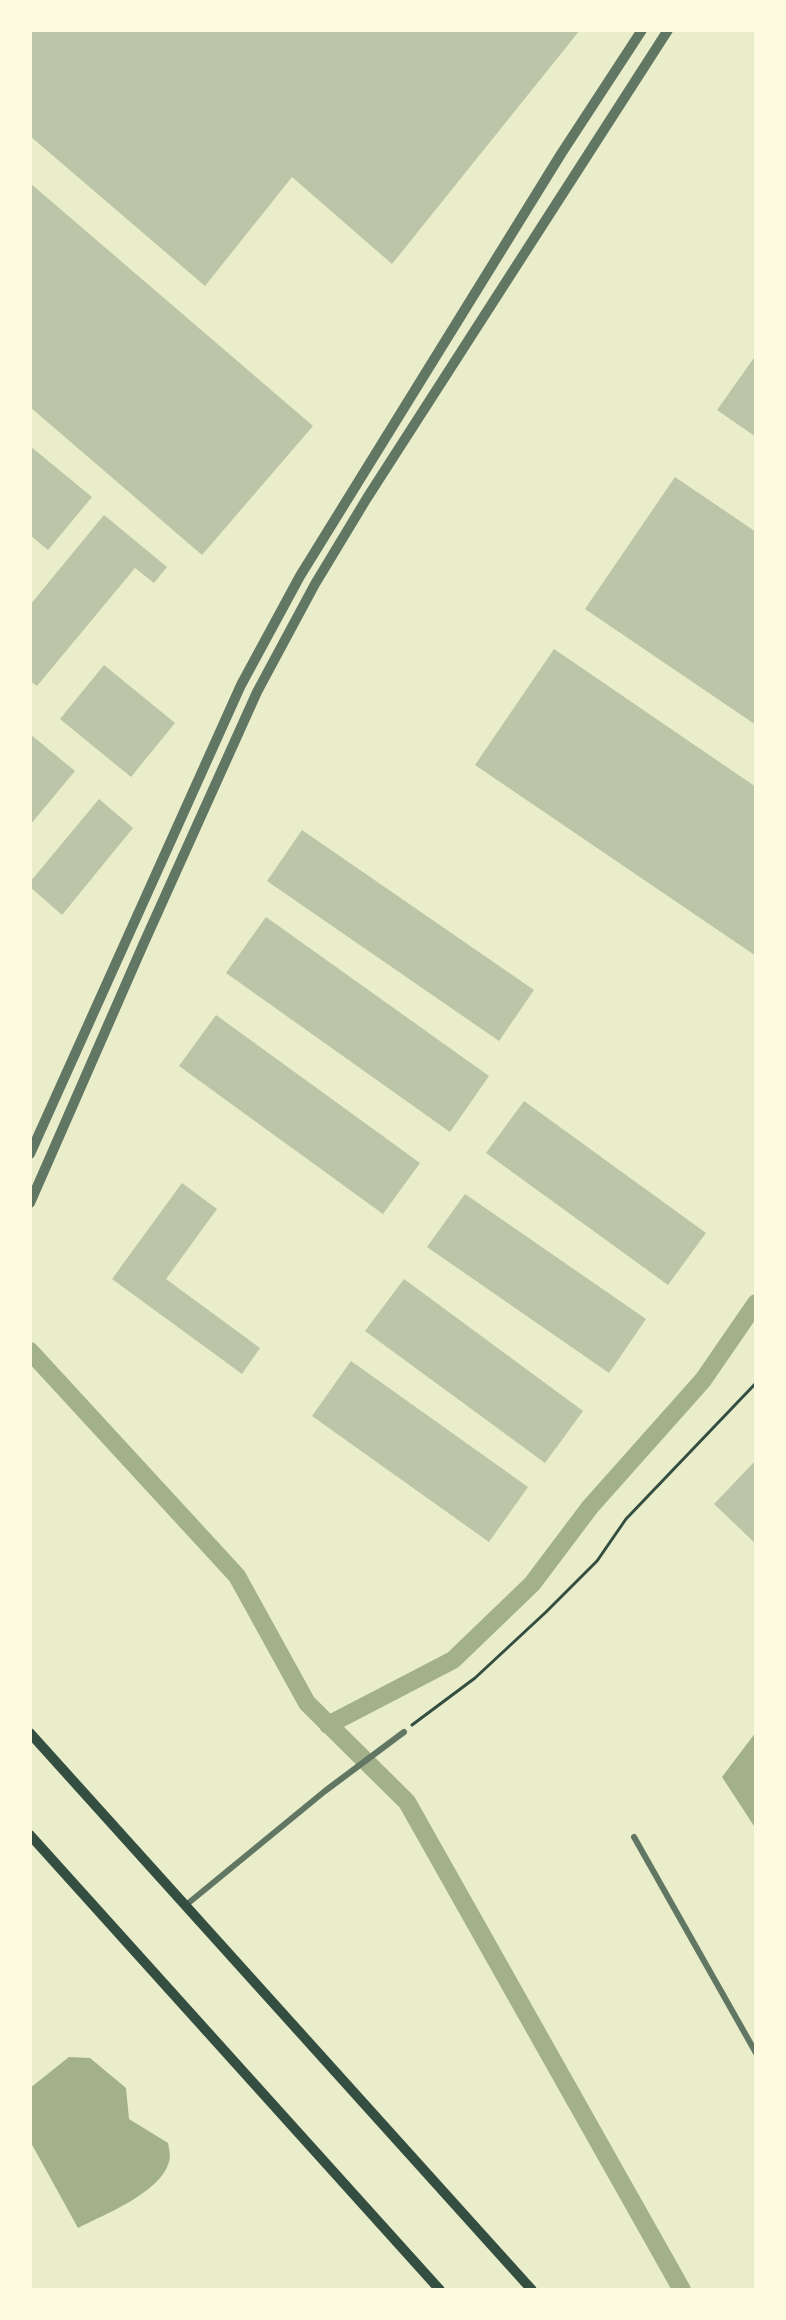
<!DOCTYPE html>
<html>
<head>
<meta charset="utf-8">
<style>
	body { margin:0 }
	#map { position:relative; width:786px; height:2320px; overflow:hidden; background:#e9edc9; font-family:"Open Sans",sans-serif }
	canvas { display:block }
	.frame { position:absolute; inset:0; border:32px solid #fefae0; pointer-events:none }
</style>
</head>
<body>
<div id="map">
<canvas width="786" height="2320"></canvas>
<div class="frame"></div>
</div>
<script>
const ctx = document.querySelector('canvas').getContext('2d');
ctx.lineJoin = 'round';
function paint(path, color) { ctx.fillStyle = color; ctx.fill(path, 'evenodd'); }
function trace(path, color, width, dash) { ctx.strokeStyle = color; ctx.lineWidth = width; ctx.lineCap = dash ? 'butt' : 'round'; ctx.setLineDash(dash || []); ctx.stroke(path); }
paint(new Path2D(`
	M756,1732v97l-34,-52z
	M69,2057l21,1 36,30 3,31 39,24c1,6 3,13 1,19 -9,31 -64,52 -91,66l-48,-87v-53z`), '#a3b18a');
trace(new Path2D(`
	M30,1351l207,225 70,127 100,99 275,488
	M328,1725l125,-65 79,-76 58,-77 113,-127 53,-77`), '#a3b18a', 18);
paint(new Path2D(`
	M30,30h550l-188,234 -100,-87 -87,109 -175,-150z
	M30,183l283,243 -111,129 -172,-148z
	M756,355v82l-39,-27z
	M30,446l62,51 -44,53 -18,-15z
	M675,477l81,55v193l-171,-116z
	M104,515l63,52 -13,16 -19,-15 -98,118 -7,-5v-76z
	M554,649l202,138v169l-281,-191z
	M104,665l71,58 -44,54 -71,-58z
	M30,734l45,37 -45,54z
	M99,799l34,29 -71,87 -32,-28v-5z
	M302,830l232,160 -35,51 -232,-160z
	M266,917l223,159 -39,56 -224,-159z
	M216,1015l204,148 -37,51 -204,-148z
	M524,1101l182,132 -38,52 -182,-132z
	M182,1183l35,26 -51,70 94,69 -18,26 -130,-95z
	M465,1194l181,125 -37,54 -182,-126z
	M404,1279l179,132 -38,52 -180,-132z
	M351,1361l177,126 -39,55 -177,-126z
	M756,1460v84l-42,-40z`), '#bcc5a7');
trace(new Path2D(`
	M412,1725l63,-47 71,-66 51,-51 29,-42 130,-136`), '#344e41', 3);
trace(new Path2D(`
	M634,1837l122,216
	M186,1905l139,-114 79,-59`), '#617663', 6);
trace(new Path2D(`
	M30,1154l211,-469 59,-109 261,-422 81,-124
	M30,1203l113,-258 114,-253 58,-108 52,-86 301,-468`), '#617663', 10);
trace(new Path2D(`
	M30,1733l502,557
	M30,1835l410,455`), '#344e41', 10);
</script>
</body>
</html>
